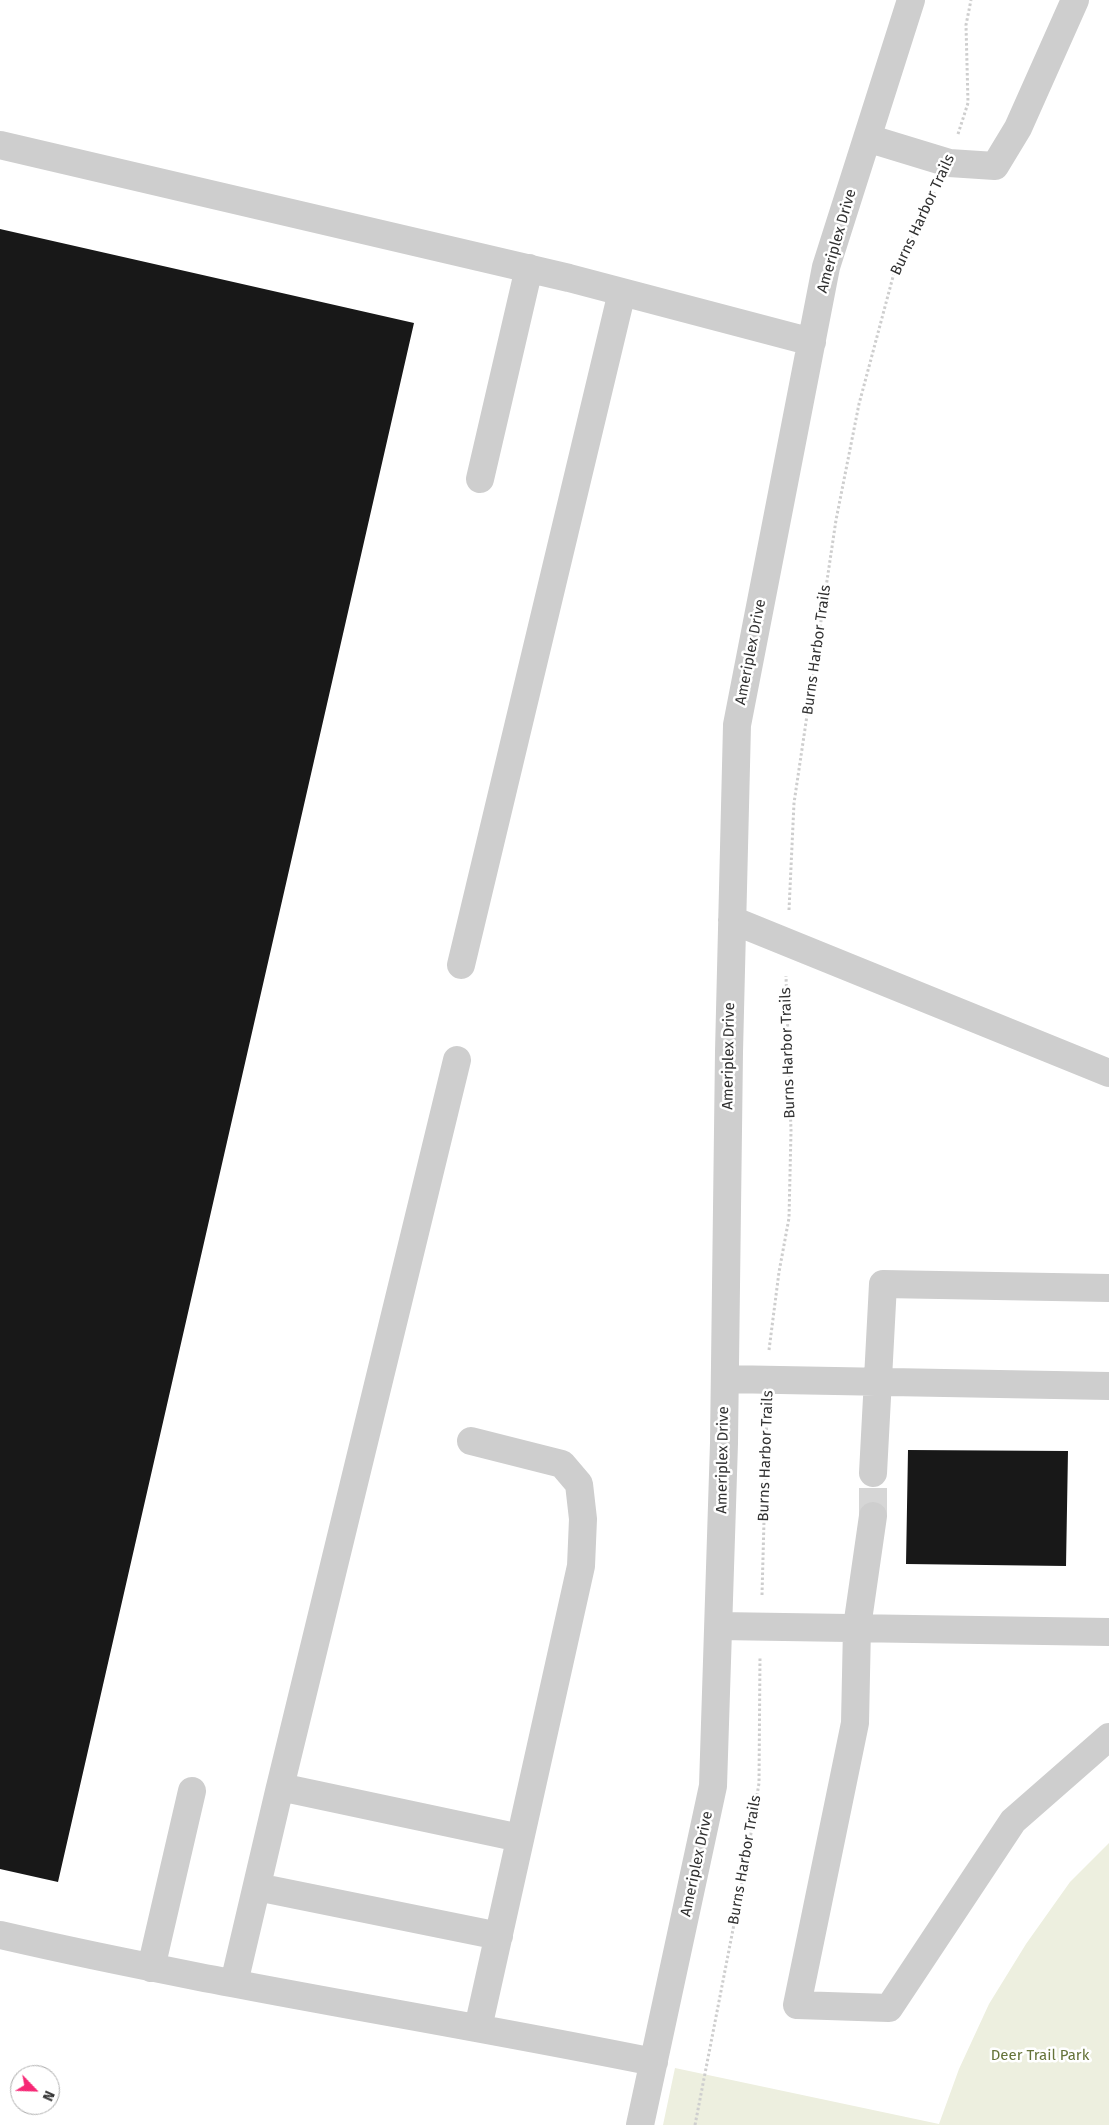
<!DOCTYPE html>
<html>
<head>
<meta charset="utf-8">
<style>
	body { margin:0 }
	#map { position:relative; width:1109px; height:2125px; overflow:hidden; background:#fff; font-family:"Fira Sans",sans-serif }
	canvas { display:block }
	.north { position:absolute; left:10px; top:2065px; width:50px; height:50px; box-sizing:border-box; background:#fff; border:1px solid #adadad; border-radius:50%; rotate:114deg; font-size:14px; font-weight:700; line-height:20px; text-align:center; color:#313131 }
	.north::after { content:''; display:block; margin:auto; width:18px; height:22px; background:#f62674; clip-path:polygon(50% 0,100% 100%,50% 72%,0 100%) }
</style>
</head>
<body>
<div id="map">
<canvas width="1109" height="2125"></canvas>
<div class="north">N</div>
</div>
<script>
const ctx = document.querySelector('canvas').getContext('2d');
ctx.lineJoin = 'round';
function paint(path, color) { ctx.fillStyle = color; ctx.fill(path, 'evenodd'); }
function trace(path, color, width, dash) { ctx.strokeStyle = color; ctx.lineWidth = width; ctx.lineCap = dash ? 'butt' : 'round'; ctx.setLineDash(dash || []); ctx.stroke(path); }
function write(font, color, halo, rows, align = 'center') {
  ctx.font = font + ' "Fira Sans",sans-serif'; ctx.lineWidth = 5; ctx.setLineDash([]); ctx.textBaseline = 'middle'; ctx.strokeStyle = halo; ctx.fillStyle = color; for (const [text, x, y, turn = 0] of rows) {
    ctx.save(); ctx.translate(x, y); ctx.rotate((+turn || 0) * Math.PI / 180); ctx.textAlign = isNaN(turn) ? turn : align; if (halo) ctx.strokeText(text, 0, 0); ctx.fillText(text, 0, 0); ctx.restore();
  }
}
paint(new Path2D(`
	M1109,1843v282h-446l12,-57 264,56 20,-55 30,-65 37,-60 44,-62z`), '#edefdf');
paint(new Path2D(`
	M0,229l414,94 -356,1559 -58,-13z
	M908,1450l160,1 -2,115 -160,-2z`), '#181818');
trace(new Path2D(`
	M873,1516v-43`), '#d6d6d6', 28, [28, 14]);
trace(new Path2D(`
	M958,134l10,-31 -2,-78 5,-25
	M789,910l5,-107 42,-283 23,-116 35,-131 41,-82
	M769,1350l10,-78 10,-54 2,-87 -5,-155
	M762,1595l5,-186
	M695,2125l53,-273 11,-69 1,-126`), '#cecece', 3, [2.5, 2.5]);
trace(new Path2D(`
	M867,138l82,25 46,3 23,-38 57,-128
	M0,145l569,133 243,64
	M480,479l49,-211
	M732,920l377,153
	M461,965l161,-673
	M725,1379l384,7
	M471,1441l91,23 17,20 4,35 -2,47 -103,462
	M873,1473l10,-189 226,4
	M873,1516l-16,111 -2,96 -58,282 92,3 124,-187 96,-84
	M719,1626l390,6
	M280,1787l177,-727
	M257,1887l242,49
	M0,1935c216,50 437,83 654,127
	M151,1968l41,-177
	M234,1983l46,-196 240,51
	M640,2125l73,-339 11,-343 5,-391 8,-327 89,-458 85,-267`), '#cecece', 28);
write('15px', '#313131', '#fff', [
	["Burns Harbor Trails",923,215,-65],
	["Ameriplex Drive",837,241,-74],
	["Burns Harbor Trails",817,650,-82],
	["Ameriplex Drive",751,652,-79],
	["Burns Harbor Trails",788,1053,-92],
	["Ameriplex Drive",729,1056,-89],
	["Burns Harbor Trails",766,1456,-88],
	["Ameriplex Drive",723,1460,-89],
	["Burns Harbor Trails",745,1860,-80],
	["Ameriplex Drive",697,1864,-78]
]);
write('15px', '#657339', '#fff', [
	["Deer Trail Park",1040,2056]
]);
</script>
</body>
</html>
